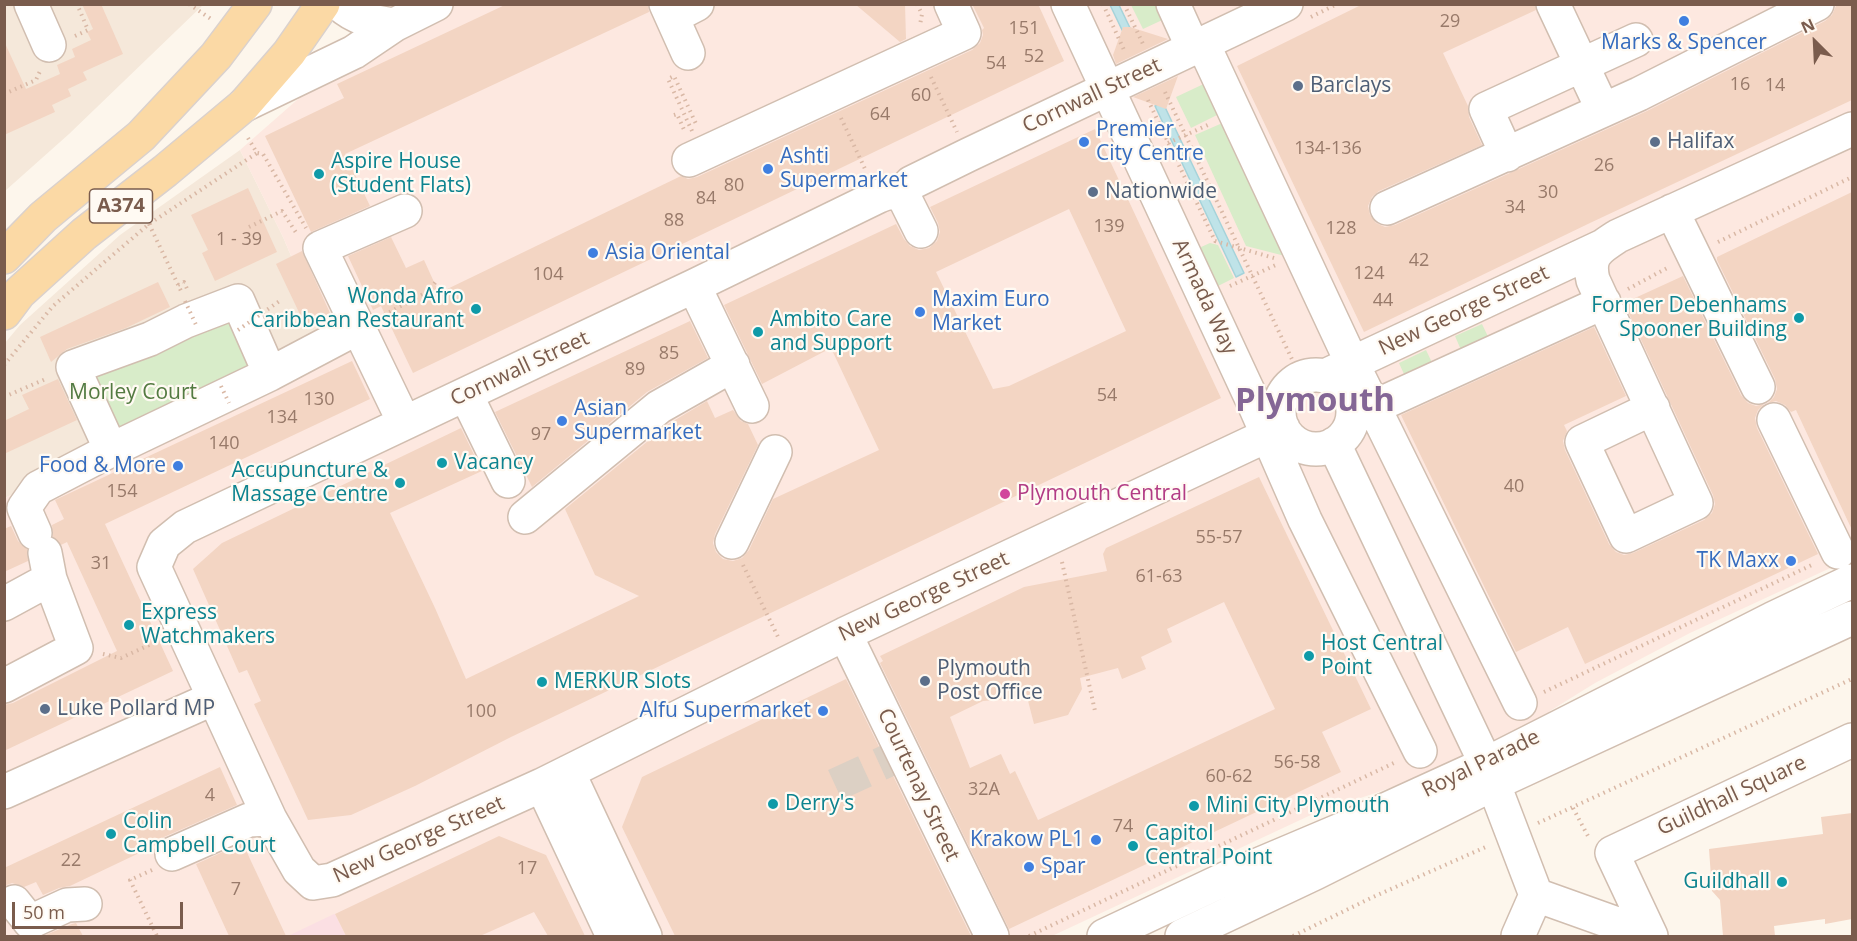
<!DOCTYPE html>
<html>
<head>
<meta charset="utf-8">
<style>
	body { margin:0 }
	#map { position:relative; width:1857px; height:941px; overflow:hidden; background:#fdf6ec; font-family:"Open Sans",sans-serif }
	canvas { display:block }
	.frame { position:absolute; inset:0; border:6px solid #7a5c4d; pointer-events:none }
	.north { position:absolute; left:1785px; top:12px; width:60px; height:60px; -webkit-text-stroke:4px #fffaf3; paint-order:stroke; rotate:336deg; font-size:16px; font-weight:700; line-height:24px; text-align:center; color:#7a5c4d }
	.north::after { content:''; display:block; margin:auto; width:21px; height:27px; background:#7a5c4d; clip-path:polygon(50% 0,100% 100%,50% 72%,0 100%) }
	.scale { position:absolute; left:12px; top:902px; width:171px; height:27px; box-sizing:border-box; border:3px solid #7a5c4d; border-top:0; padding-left:8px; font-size:18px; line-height:21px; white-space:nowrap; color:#7a5c4d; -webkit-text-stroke:4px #fffaf3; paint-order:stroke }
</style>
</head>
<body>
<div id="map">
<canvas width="1857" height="941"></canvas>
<div class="frame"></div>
<div class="north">N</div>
<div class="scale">50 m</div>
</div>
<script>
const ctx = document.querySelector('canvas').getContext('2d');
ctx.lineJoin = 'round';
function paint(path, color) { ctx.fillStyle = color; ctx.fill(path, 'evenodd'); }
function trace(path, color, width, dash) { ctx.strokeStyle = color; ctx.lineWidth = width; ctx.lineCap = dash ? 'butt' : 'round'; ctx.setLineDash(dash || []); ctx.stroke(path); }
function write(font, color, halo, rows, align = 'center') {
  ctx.font = font + ' "Open Sans",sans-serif'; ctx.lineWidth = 4.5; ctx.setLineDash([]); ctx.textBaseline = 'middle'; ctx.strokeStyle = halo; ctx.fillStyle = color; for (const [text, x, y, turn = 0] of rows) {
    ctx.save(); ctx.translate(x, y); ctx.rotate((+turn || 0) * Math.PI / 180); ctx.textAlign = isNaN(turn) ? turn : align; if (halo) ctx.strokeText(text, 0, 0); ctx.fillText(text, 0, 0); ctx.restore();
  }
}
paint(new Path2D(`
	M5,5h198l-134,129 -64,57z
	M240,150l43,87 48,113 -214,93 -112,55v-155l15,-18 100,-90z`), '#f5e8da');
paint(new Path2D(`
	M423,5h1429v553l-162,75 -95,50 -45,28 -13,16 -129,55 -95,32 -261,122h-1047v-438l112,-55 214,-93 -48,-113 -43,-87 82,-72z`), '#fde8e0');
paint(new Path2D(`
	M335,914l11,22h-58l46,-22z`), '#fbdfe3');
paint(new Path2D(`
	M1131,5h37l5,10 -30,14z
	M1210,81l15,30 -34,17 -15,-31z
	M1227,121l62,136 -43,-11 -51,-111z
	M1210,243l8,2 16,33 -26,13 -18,-39z
	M229,312l28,57 -140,67 -28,-57z
	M1482,324l10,21 -28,12 -9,-21z
	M1426,350l10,21 -28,12 -9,-20z`), '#d8ecc9');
const water = new Path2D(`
	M1110,5h9l12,25 -7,4z
	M1163,103l81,170 -8,4 -81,-171z`);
paint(water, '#bfe3e8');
trace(water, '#a5d3da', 1.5);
paint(new Path2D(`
	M82,4h19l22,50 -40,18 4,8 -19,9 3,7 -19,9 3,7 -51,23v-94l22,48 34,-15 -3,-9 18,-8 -3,-8 19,-9 -4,-8 6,-3z
	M507,4h141l1,8 -304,142 25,52 -59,26 -46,-96 79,-38 -7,-14z
	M855,4h50l1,35 -6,3z
	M972,4h66l26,57 -651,312 -32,-67 -8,4 -25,-54 43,-19 15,31 18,-8 15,33 242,-117 7,3 9,-2 275,-127 8,-7 3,-8 -1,-5 2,-2z
	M1363,4h172l1,6 -93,43 25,53 1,11 13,28 -103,46 -7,6 -4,9 2,9 6,8 9,4 10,-2 252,-114 178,-90 7,-6 4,-9 2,-2h14v96l-262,123 -226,109 -127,-266z
	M1123,27h7l38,12 -52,25 -3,-9z
	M1178,76l-12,33 -33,-12z
	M1095,129l126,269 -710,339 -96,49 -64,29 -43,5 -54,-116 7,-3 -14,-31 -8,3 -46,-104 29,-26 239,-115 21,43 -92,42 45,95 31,71 173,-83 -44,-21 -30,-66 105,-86 37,-22 8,17 18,-8 8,11 7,3 10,21 -43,89 -2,9 3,9 7,7 10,2 9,-3 7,-8 24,-51 106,-49 -48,-102 -69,36 -38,-79 172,-81 8,15 6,7 9,4 10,-2 8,-7 3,-9 -2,-9 -8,-16zM1069,209l57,122 -117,55 -16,3 -57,-117z
	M248,188l29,64 -62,29 -13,-28 6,-3 -17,-35z
	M1852,192v338l-56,-120 -5,2 -6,-7 -9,-4 -8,2 6,-6 3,-8 -2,-10 -58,-119v-3z
	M302,251l28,62 -25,12 -29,-61z
	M1683,276l58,119 7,8 8,3 8,-2 -6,6 -3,8 2,10 61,126 -233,110 -17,-37 -52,25 -115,-237 193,-88 32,69 -62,29 3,6 -4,10 2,9 44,94 7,8 8,3 9,-2 71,-33 8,-7 3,-9 -2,-9 -89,-192z
	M158,282l12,25 -44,21 -59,21 -16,13 -11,-25z
	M690,321l18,37 -61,34 -115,95 -37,-75z
	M352,361l18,38 -265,125 68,147 -169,80v-46l9,-2 104,-52 -50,-109 -6,3 -8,-8 -1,-12 12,-6 -9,-19z
	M58,379l19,41 -73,34v-33l25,-12 -7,-14z
	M1259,477l112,232 -49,23 19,40 -332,157 -129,-266 3,-2 -3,-5 144,-69 83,-16 -4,-17 3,-6zM1224,602l51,107 -237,111 -23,-49 -5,3 -9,-20 -31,14 -20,-51 33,-16 26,-2 17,-6 8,31 34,-9 14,-26 -2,-11 38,-10 4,11 24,-10 -5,-12 31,-15 -5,-13z
	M11,526l7,15 9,8 1,12 -24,11v-43z
	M846,679l125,257h-296l-53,-109 20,-50z
	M220,767l17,38 -73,32 -8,8 -86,41 -11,2 -16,7 -7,-13 -12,5 -12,-4 -8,3v-18z
	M1852,813v106l-27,5v-5l-51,7 1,10h-52l-3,-36 -8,-9 -3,-42 114,-15 -2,-17z
	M499,836l47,19 39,81h-37l-14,-24 -54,24h-134l-11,-22z
	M243,843l7,16 36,77h-57l-33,-72z
	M76,923l7,13h-40l29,-12z`), '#f3d5c3');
trace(new Path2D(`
	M835,785l63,-29`), '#dcd0c4', 33, [33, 16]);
const minor = new Path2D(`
	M31,4l18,41
	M339,4c17,15 33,18 55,21
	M666,4l22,49
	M1068,4l187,402 50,114 115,231
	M1173,4l20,44
	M1553,4l50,106
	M672,17l25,-13
	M1203,44l149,319 168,340
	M244,105l110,-53 40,-27 42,-21
	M1507,155l-21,-46 150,-69
	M689,160l275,-127 -13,-29
	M902,193l9,-10 57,-28 318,-151
	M1387,208l252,-114 178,-90
	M1672,211l86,176
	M921,231l-19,-38h-15l-8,3 -185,90 -509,241 -21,17 -10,23 116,252 29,51 14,13 19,-3 210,-95 303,-151 438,-206
	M694,286l58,120
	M1279 412a37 37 0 1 1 74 0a37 37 0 1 1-74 0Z
	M1325,376l278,-130
	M466,395l42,86
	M1653,408l-71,34 44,94 70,-33 -103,-223c-6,-25 5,-31 25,-44l234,-107
	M1354,416l250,-114
	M1774,420l64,132
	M404,422l-84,-174 85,-37
	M1334,444l152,320 50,131 84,30 6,11
	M111,450l-38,-83 77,-28 36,-18 52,-20 32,73
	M525,517l134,-110 74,-42
	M35,533l-11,-25 14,-20 73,-38 159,-76 89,-47
	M732,542l43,-90
	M4,604l46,-25
	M845,634l147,302
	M4,686l72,-38 -26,-69 -5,-26
	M568,772l77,164
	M542,785l71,151
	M4,792l210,-94
	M172,854l77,-34 21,-1
	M14,902l16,20 37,-17 18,-1
	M1104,936l123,-58 123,-52 136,-62 286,-145 80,-38
	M1182,936l133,-63 180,-90 357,-165
	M1518,936l18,-41
	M1651,936l-39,-83 240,-113`);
const major = new Path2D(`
	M4,257l39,-40 98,-81 75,-80 39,-52
	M4,313l15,-20 65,-59 81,-63 79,-66 45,-52 34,-49`);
trace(minor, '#d1beb0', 36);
trace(major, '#dad1cd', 36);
trace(new Path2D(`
	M189,4l22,15
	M917,4l5,10 -2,11
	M1103,4l21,46
	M1124,4l19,40
	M1311,17l26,-13
	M75,36l13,-6 -11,-26
	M931,77l26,55
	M1165,92l133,280
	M4,94l32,-14 5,-11
	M1148,100l67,141 59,17
	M674,115l3,-1 8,18
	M841,118l25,53
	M692,131l-24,-52 6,-3 23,50
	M248,138l9,15 6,1 43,74
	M1168,143l42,-19
	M149,224l33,69
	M249,227l33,-16 15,23
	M1718,242l134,-65
	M178,285l6,-3 4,9
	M1230,286l48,-22
	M1628,289l41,-22
	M384,315l45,-24 8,-11
	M4,365l49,-59 96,-82 108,-71
	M4,397l44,-19
	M1062,562l33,149
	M743,565l36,74
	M103,654l18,4 39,-18
	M1544,692l270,-128
	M1573,808l16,30
	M1538,823l314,-144
	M152,870l-22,10 27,56
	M1029,936l367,-174
	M1293,936l80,-39 115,-51`), '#d9b8a5', 4, [1.5, 4.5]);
trace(minor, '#fff', 33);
trace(major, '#fbd9a5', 33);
trace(new Path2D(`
	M185,301l12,26
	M238,330l43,-30
	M221,386l8,17`), '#d9b8a5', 4, [1.5, 4.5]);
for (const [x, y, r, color] of [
	[1684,21,6,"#3f7fe0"],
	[1298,86,6,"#5c6f8a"],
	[1084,142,6,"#3f7fe0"],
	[1655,142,6,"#5c6f8a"],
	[768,169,6,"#3f7fe0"],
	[319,174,6,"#0f9aa8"],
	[1093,192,6,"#5c6f8a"],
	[593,253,6,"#3f7fe0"],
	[476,309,6,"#0f9aa8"],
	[920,312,6,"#3f7fe0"],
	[1799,318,6,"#0f9aa8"],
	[758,332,6,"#0f9aa8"],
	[562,421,6,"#3f7fe0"],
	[442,463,6,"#0f9aa8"],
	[178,466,6,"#3f7fe0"],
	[400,483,6,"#0f9aa8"],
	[1005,494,6,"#d1479c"],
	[1791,561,6,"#3f7fe0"],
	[129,625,6,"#0f9aa8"],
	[1309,656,6,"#0f9aa8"],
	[925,681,6,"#5c6f8a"],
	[542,682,6,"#0f9aa8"],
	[45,709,6,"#5c6f8a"],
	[823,711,6,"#3f7fe0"],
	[773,804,6,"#0f9aa8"],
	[1194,806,6,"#0f9aa8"],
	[111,834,6,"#0f9aa8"],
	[1096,840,6,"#3f7fe0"],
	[1133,846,6,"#0f9aa8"],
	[1029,867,6,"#3f7fe0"],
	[1782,882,6,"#0f9aa8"]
]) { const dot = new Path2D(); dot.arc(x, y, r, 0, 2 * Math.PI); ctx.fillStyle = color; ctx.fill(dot); trace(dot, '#fffaf3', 2); }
write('18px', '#987a6a', null, [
	["29",1450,22],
	["151",1024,29],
	["52",1034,57],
	["54",996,64],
	["16",1740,85],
	["14",1775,86],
	["60",921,96],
	["64",880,115],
	["134-136",1328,149],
	["26",1604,166],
	["80",734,186],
	["30",1548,193],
	["84",706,199],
	["34",1515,208],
	["88",674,221],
	["139",1109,227],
	["128",1341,229],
	["1 - 39",239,240],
	["42",1419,261],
	["124",1369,274],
	["104",548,275],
	["44",1383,301],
	["85",669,354],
	["89",635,370],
	["54",1107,396],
	["130",319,400],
	["134",282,418],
	["97",541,435],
	["140",224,444],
	["40",1514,487],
	["154",122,492],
	["55-57",1219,538],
	["31",101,564],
	["61-63",1159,577],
	["100",481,712],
	["56-58",1297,763],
	["60-62",1229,777],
	["32A",984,790],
	["4",210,796],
	["74",1123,827],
	["22",71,861],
	["17",527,869],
	["7",236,890]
]);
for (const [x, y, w] of [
	[121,206,63]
]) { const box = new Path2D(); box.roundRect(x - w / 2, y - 17, w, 34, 4.5); ctx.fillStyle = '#fffaf3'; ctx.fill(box); trace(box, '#7a5c4d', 1.5); }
write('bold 20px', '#7a5c4d', null, [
	["A374",121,206]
]);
write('21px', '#366cbe', '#fffaf3', [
	["Marks & Spencer",1684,43,"center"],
	["Premier",1096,130],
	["City Centre",1096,154],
	["Ashti",780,157],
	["Supermarket",780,181],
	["Asia Oriental",605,253],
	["Maxim Euro",932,300],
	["Market",932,324],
	["Asian",574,409],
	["Supermarket",574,433],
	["Food & More",166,466,"right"],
	["TK Maxx",1779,561,"right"],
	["Alfu Supermarket",811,711,"right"],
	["Krakow PL1",1084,840,"right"],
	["Spar",1041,867]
], 'left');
write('21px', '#4e5e75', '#fffaf3', [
	["Barclays",1310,86],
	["Halifax",1667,142],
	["Nationwide",1105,192],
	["Plymouth",937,669],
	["Post Office",937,693],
	["Luke Pollard MP",57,709]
], 'left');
write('21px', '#7a5c4d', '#fffaf3', [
	["Cornwall Street",1092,96,-25],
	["Armada Way",1204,297,65],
	["New George Street",1464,311,-25],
	["Cornwall Street",520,369,-25],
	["New George Street",924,597,-25],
	["Royal Parade",1481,764,-26],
	["Courtenay Street",918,785,65],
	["Guildhall Square",1732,796,-25],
	["New George Street",419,840,-24]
]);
write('21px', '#0d838f', '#fffaf3', [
	["Aspire House",331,162],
	["(Student Flats)",331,186],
	["Wonda Afro",464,297,"right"],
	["Caribbean Restaurant",464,321,"right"],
	["Former Debenhams",1787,306,"right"],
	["Spooner Building",1787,330,"right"],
	["Ambito Care",770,320],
	["and Support",770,344],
	["Vacancy",454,463],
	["Accupuncture &",388,471,"right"],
	["Massage Centre",388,495,"right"],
	["Express",141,613],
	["Watchmakers",141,637],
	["Host Central",1321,644],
	["Point",1321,668],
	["MERKUR Slots",554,682],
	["Derry's",785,804],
	["Mini City Plymouth",1206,806],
	["Colin",123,822],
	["Campbell Court",123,846],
	["Capitol",1145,834],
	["Central Point",1145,858],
	["Guildhall",1770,882,"right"]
], 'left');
write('21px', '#537a41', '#fffaf3', [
	["Morley Court",133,393]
]);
write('21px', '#b23c85', '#fffaf3', [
	["Plymouth Central",1017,494]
], 'left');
write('bold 33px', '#846695', '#fffaf3', [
	["Plymouth",1315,402]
]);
</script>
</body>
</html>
